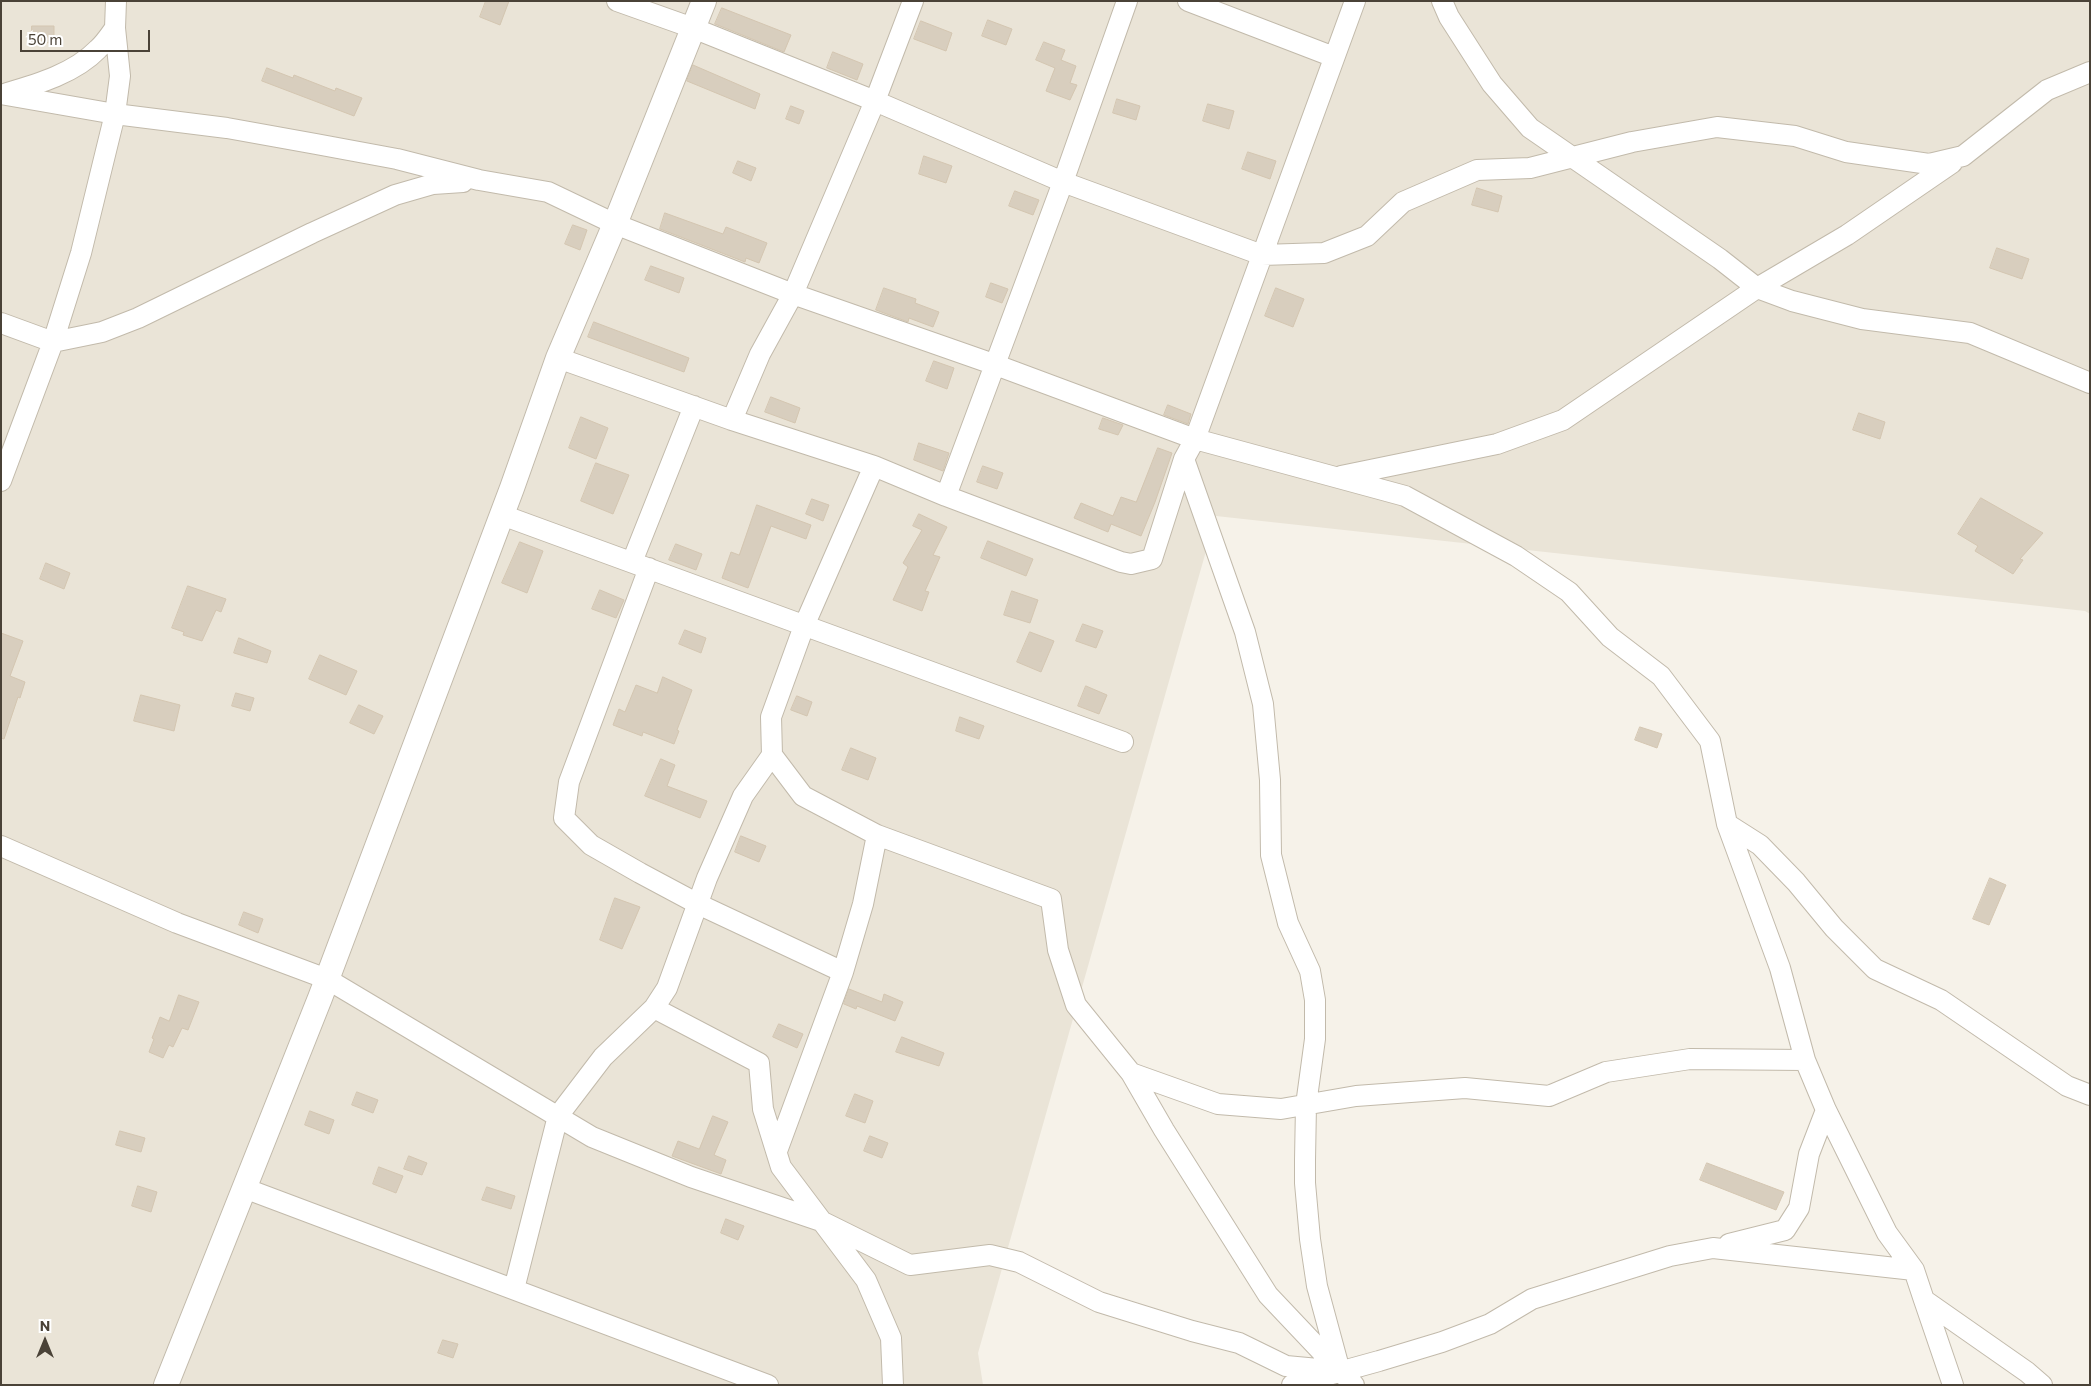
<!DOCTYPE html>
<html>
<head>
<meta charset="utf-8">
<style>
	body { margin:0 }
	#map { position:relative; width:2091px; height:1386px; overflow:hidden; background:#f6f2e9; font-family:Commissioner,sans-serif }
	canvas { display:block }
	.frame { position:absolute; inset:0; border:2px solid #4a4237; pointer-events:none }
	.north { position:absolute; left:20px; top:1316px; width:50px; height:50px; -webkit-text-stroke:4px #fff; paint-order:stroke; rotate:0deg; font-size:14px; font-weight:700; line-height:20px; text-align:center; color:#4a4237 }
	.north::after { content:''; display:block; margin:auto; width:18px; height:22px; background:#4a4237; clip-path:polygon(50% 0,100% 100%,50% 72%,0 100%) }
	.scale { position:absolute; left:20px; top:30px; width:130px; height:22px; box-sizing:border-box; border:2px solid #4a4237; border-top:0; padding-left:6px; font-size:15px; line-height:18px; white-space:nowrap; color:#4a4237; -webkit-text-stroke:4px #fff; paint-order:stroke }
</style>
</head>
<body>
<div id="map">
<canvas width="2091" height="1386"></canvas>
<div class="frame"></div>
<div class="north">N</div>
<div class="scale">50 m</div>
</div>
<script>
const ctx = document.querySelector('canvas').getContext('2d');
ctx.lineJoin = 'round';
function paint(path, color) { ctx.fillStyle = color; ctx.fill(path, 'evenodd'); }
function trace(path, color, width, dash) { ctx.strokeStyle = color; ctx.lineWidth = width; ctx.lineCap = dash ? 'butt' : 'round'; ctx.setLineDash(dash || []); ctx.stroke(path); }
paint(new Path2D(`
	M1,1h2089v613l-5,-3 -869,-95 -238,837 5,32h-982z`), '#eae4d7');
const building = new Path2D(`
	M486,1h23l-9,24 -20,-8z
	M722,8l69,27 -7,17 -69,-28z
	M988,20l24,9 -6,16 -24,-9z
	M921,21l31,12 -6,18 -32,-12z
	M32,26h22v17l-22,-1z
	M1044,42l21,8 -4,10 15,6 -6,17 7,2 -7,15 -24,-9 9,-23 -19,-8z
	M833,52l30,12 -6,16 -30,-12z
	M693,65l67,29 -5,15 -68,-28z
	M267,68l26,10 1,-3 41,16 1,-3 26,10 -8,18 -92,-35z
	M1117,99l23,7 -4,14 -23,-7z
	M1208,104l26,7 -5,18 -26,-8z
	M791,106l13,5 -5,13 -13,-5z
	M1248,152l28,9 -6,18 -28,-10z
	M924,156l28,10 -6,17 -27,-9z
	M738,161l18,7 -5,13 -18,-8z
	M1477,188l25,8 -4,16 -26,-7z
	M1015,191l24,9 -6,15 -24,-9z
	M665,213l58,21 3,-7 41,16 -8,20 -13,-5 -1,4 -85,-33z
	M573,225l14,5 -7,20 -15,-6z
	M1997,248l32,11 -7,20 -32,-11z
	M651,266l33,12 -5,15 -34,-13z
	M991,283l17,6 -6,14 -16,-6z
	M884,288l32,11 -1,4 24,9 -6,15 -24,-9 -1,4 -32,-12z
	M1276,288l28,11 -11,28 -28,-11z
	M594,322l95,36 -5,14 -96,-35z
	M934,361l20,7 -7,21 -21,-8z
	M771,397l29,11 -5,15 -30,-11z
	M1168,405l23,9 -3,10 -24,-9z
	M1859,413l26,9 -5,17 -27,-9z
	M581,417l27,11 -12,31 -27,-11z
	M1103,418l20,7 -5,10 -19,-6z
	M919,443l30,10 -6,18 -29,-11z
	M1158,448l14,5 -17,49 -14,34 -30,-12 -3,8 -34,-14 7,-15 32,13 8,-19 15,5z
	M596,463l33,12 -16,39 -32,-13z
	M983,466l20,7 -6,16 -20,-7z
	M1981,498l62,35 -23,26 3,1 -10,14 -38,-23 3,-5 -20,-12z
	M812,499l17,6 -6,16 -17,-7z
	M757,505l54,20 -5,14 -35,-13 -23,62 -26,-10 9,-26 8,3z
	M919,514l28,13 -14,28 7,2 -15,34 4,1 -7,19 -29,-11 15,-33 -5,-4 19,-33 -9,-4z
	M988,541l45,18 -7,17 -45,-18z
	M520,542l23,9 -16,42 -25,-10z
	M676,544l26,10 -6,16 -27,-10z
	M46,563l24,10 -6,16 -24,-10z
	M188,586l38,13 -5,13 -5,-2 -14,31 -19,-6 1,-3 -12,-4z
	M600,590l24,10 -8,18 -24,-9z
	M1012,591l26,9 -8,23 -26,-8z
	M1083,624l20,7 -7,17 -20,-7z
	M685,630l21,8 -5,15 -22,-9z
	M1030,632l24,9 -13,31 -24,-10z
	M1,633l22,8 -13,35 15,6 -5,16 -2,-1 -14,42 -3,-1z
	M239,638l32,13 -4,12 -33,-10z
	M320,655l37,16 -11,24 -37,-16z
	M663,677l29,13 -15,40 2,1 -5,13 -31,-12 -1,4 -29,-11 6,-16 6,3 11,-27 21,8z
	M1086,686l21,9 -8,19 -21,-8z
	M236,693l18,5 -4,13 -18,-5z
	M141,695l39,10 -6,26 -40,-10z
	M797,696l15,6 -5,14 -16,-6z
	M359,705l24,11 -9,18 -24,-11z
	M960,717l24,9 -5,13 -23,-8z
	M1640,727l22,7 -5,14 -22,-8z
	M851,748l25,10 -8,22 -26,-10z
	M661,759l14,6 -8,21 40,15 -7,17 -55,-22z
	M741,836l25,10 -7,16 -24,-10z
	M1990,878l16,7 -17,40 -16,-6z
	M615,898l25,9 -18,42 -22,-9z
	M244,912l19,7 -5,14 -19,-8z
	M849,989l33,13 2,-8 19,8 -8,19 -38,-15 -1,3 -12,-5z
	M179,995l20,7 -11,28 -6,-2 -9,19 -4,-2 -6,13 -14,-6 5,-13 -2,-1 8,-21 9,4z
	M779,1024l24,10 -6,14 -24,-11z
	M902,1037l42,16 -5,13 -43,-14z
	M357,1092l21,8 -5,13 -21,-8z
	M855,1094l18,7 -8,22 -19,-7z
	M310,1111l24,9 -5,14 -24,-9z
	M713,1116l15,6 -14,33 12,5 -5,14 -49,-18 6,-15 21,8z
	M120,1131l25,7 -4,14 -25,-7z
	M870,1136l18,7 -6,15 -18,-7z
	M409,1156l18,7 -5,12 -18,-6z
	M1707,1163l77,29 -8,18 -76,-30z
	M379,1167l24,9 -7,17 -23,-9z
	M138,1186l19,6 -6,20 -19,-6z
	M487,1187l28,9 -4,13 -29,-9z
	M726,1219l18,7 -6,14 -17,-7z
	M443,1340l15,4 -5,14 -15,-5z`);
paint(building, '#d8cebe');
trace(building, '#d4c6b1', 1);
const minor = new Path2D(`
	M617,1l76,27 182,73 188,81 199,73 62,-2 43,-17 36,-34 74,-32 53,-2 102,-26 85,-15 78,9 51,16 83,12 34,-8 84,-66 43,-18
	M1188,1l146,56
	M1442,1l7,16 43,67 38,44 190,131 37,29 35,13 70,18 108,14 120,50
	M7,93c31,-9 68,-20 91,-44 7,-6 12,-14 17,-21
	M1,94l114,20 112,14 89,16 81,15 82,21 69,12 67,32 178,70 203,71 199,74 210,57 111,60 53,36 41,45 51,39 49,65 17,83 53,144 25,92 21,50 61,123 27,37 10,30 103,72 15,13
	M1,323l52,19 49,-10 36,-14 174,-85 83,-38 38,-11 30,-2
	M558,358l174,62 142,46 72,30 175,66 10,2 21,-5 32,-100 11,-20 160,-438
	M732,420l28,-66 33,-60 82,-193 38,-100
	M1184,459l61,173 18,72 7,76 1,75 17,68 22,48 5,29v39l-9,66 -1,55v23l5,56 7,47 23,85 14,14
	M1341,476l156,-32 66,-24 194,-132 90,-53 105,-72
	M1,481l52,-139 28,-89 34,-139 5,-38 -5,-48 1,-27
	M946,496l117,-314 64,-181
	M502,515l621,227
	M632,562l62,-156
	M649,568l-80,214 -5,36 27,27 49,28 58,31 145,68
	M772,755l31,41 74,39 174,64 7,51 18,55 55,68 33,57 104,165 70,74
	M1727,824l33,21 36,37 38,46 41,41 66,31 126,86 23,9
	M1,846l176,77 150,56 265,158 99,40 130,44 89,44 80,-10 29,7 80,40 93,29 47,12 47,23 54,5
	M654,1008l105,55 4,46 18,58 85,113 25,58 2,47
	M1131,1073l87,31 63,5 75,-13 109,-8 84,8 57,-24 84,-13 115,1
	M777,1151l66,-179 20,-68 14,-69
	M244,1188l524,197
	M1729,1244l56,-14 14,-22 10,-54 17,-44
	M514,1289l44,-173 45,-59 51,-49 13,-20 40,-110 36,-82 29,-41 -1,-38 33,-91 70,-160
	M1924,1300l29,85
	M1292,1385l87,-24 63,-19 48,-18 42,-25 138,-43 43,-8 201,22`);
const tertiary = new Path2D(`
	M166,1385l154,-387 192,-510 46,-130 57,-134 89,-223`);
trace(minor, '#c2baab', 22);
trace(tertiary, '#c2baab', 26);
trace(minor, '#fff', 20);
trace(tertiary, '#fff', 24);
</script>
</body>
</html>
